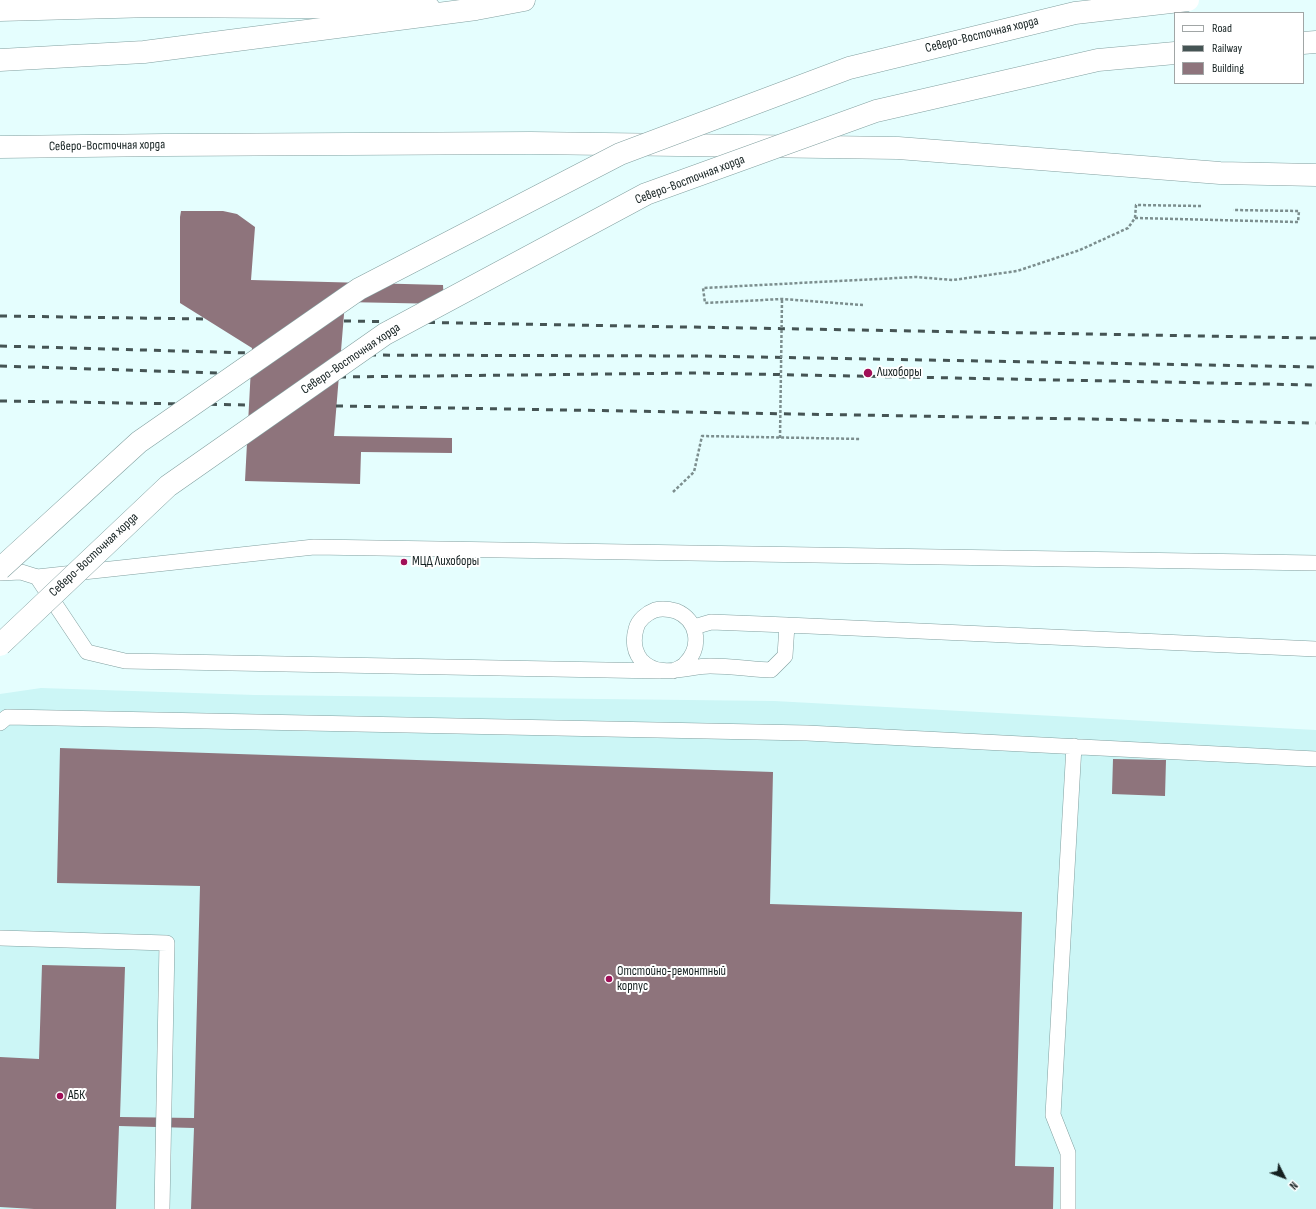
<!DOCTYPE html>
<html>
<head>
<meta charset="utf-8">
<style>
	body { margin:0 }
	#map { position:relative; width:1316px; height:1209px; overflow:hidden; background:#e5fefe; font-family:"Sofia Sans Condensed",sans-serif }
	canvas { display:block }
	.legend { position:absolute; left:1174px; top:12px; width:130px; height:72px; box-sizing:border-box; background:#fff; border:1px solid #a1a6a6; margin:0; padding:5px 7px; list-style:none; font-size:12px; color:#152121 }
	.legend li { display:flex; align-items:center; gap:8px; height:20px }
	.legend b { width:20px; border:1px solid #a1a6a6 }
	.north { position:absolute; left:1264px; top:1157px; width:40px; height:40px; -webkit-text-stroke:3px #fff; paint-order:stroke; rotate:132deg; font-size:11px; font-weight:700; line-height:16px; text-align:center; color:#152121 }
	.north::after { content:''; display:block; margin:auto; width:14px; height:18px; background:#152121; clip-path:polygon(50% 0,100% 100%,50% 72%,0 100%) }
</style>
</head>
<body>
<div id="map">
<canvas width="1316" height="1209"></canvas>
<ul class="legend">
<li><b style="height:5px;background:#fff"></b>Road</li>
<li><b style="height:5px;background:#455454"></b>Railway</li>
<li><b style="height:11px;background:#8e747c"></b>Building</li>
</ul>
<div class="north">N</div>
</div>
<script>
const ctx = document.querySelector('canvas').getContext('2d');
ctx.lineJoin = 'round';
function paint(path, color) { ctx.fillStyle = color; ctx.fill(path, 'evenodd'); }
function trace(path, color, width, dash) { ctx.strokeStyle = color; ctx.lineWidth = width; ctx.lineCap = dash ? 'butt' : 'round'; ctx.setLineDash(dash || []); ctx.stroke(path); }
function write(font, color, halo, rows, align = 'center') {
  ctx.font = font + ' "Sofia Sans Condensed",sans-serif'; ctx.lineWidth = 4; ctx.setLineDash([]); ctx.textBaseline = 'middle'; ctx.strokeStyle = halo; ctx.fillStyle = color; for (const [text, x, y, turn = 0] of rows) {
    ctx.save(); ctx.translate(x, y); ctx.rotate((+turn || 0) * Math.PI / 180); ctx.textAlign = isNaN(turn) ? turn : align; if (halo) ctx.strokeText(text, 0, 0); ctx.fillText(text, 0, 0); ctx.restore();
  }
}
paint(new Path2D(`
	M41,688l214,7 519,6 542,29v479h-1316v-515z`), '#ccf6f6');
paint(new Path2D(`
	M181,211h42l14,3 18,13 -4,53 192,5 1,19 -99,-2 -11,134 118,2v15l-91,-1 -1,32 -115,-3 7,-133 -72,-45v-86z
	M60,748l713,24 -3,132 252,8 -7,254 39,1 -1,42h-862l3,-81 -75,-2 -3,83h-82l-34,-2v-150l39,2 3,-94 83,2 -5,150 74,1 6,-232 -143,-3z
	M1113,759l53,1 -1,36 -53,-2z`), '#8e747c');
const lane = new Path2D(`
	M0,573l21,-1 16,5 277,-30 1002,16
	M37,577l50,75 38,9 535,10
	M694,627l17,-5 76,3 529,24
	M673,671c4,-2 10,-4 13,-8 16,-17 12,-43 -10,-52 -7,-2 -14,-3 -21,-1 -8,3 -17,10 -19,19 -3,11 -3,21 5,31 18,20 46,6 69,6 20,0 41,3 61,4l14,-14 2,-31
	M0,723l7,-6 800,16 509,26
	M0,938l167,5 -5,266
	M1068,1209v-56l-15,-38 21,-369`);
const secondary = new Path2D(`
	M0,10l153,-4 276,2`);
const primary = new Path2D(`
	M1303,43l13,-1
	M0,60l144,-8 332,-43 48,-9
	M0,147l165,-2 366,-2 367,5 322,25 96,2`);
trace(lane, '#82a0a0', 16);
trace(secondary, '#82a0a0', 23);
trace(primary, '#82a0a0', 23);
trace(new Path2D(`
	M1135,218l163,4 1,-11 -66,-1
	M863,305l-81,-6 -77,4 -2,-15 213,-11 37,3 64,-9 63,-21 48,-22 7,-10 1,-13 65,1
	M673,492l21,-20 8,-36 159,3`), '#7c8e8e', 2.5, [3, 2]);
trace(lane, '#fff', 15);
trace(secondary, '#fff', 22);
trace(primary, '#fff', 22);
trace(new Path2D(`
	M0,316l205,3
	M344,321l972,17
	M0,346l251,7
	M341,355l358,1 617,11
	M0,366l250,8
	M339,377l358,-4 619,12
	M0,401l249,4
	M336,406l980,17`), '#455454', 3, [7, 7]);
const primaryBridge = new Path2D(`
	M0,569l139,-127 220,-153 261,-135 229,-86 226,-55 113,-13
	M0,645l168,-159 217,-152 261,-140 230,-83 222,-51 77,-7`);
trace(primaryBridge, '#82a0a0', 23, []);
trace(new Path2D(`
	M780,438l2,-139`), '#7c8e8e', 2.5, [3, 2]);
trace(primaryBridge, '#fff', 22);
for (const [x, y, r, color] of [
	[868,373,5,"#a01058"],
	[404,562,4,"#a01058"],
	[609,979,4,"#a01058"],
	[60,1096,4,"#a01058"]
]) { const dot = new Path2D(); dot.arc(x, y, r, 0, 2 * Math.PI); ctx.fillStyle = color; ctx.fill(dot); trace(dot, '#fff', 1.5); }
write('13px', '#152121', '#fff', [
	["Северо-Восточная хорда",982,35,-14],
	["Северо-Восточная хорда",107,146,-1],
	["Северо-Восточная хорда",690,180,-21],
	["Северо-Восточная хорда",351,359,-34],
	["Северо-Восточная хорда",94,555,-43]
]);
write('13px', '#152121', '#fff', [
	["Лихоборы",877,373],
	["МЦД Лихоборы",412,562],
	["Отстойно-ремонтный",617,972],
	["корпус",617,987],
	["АБК",68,1096]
], 'left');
</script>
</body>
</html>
